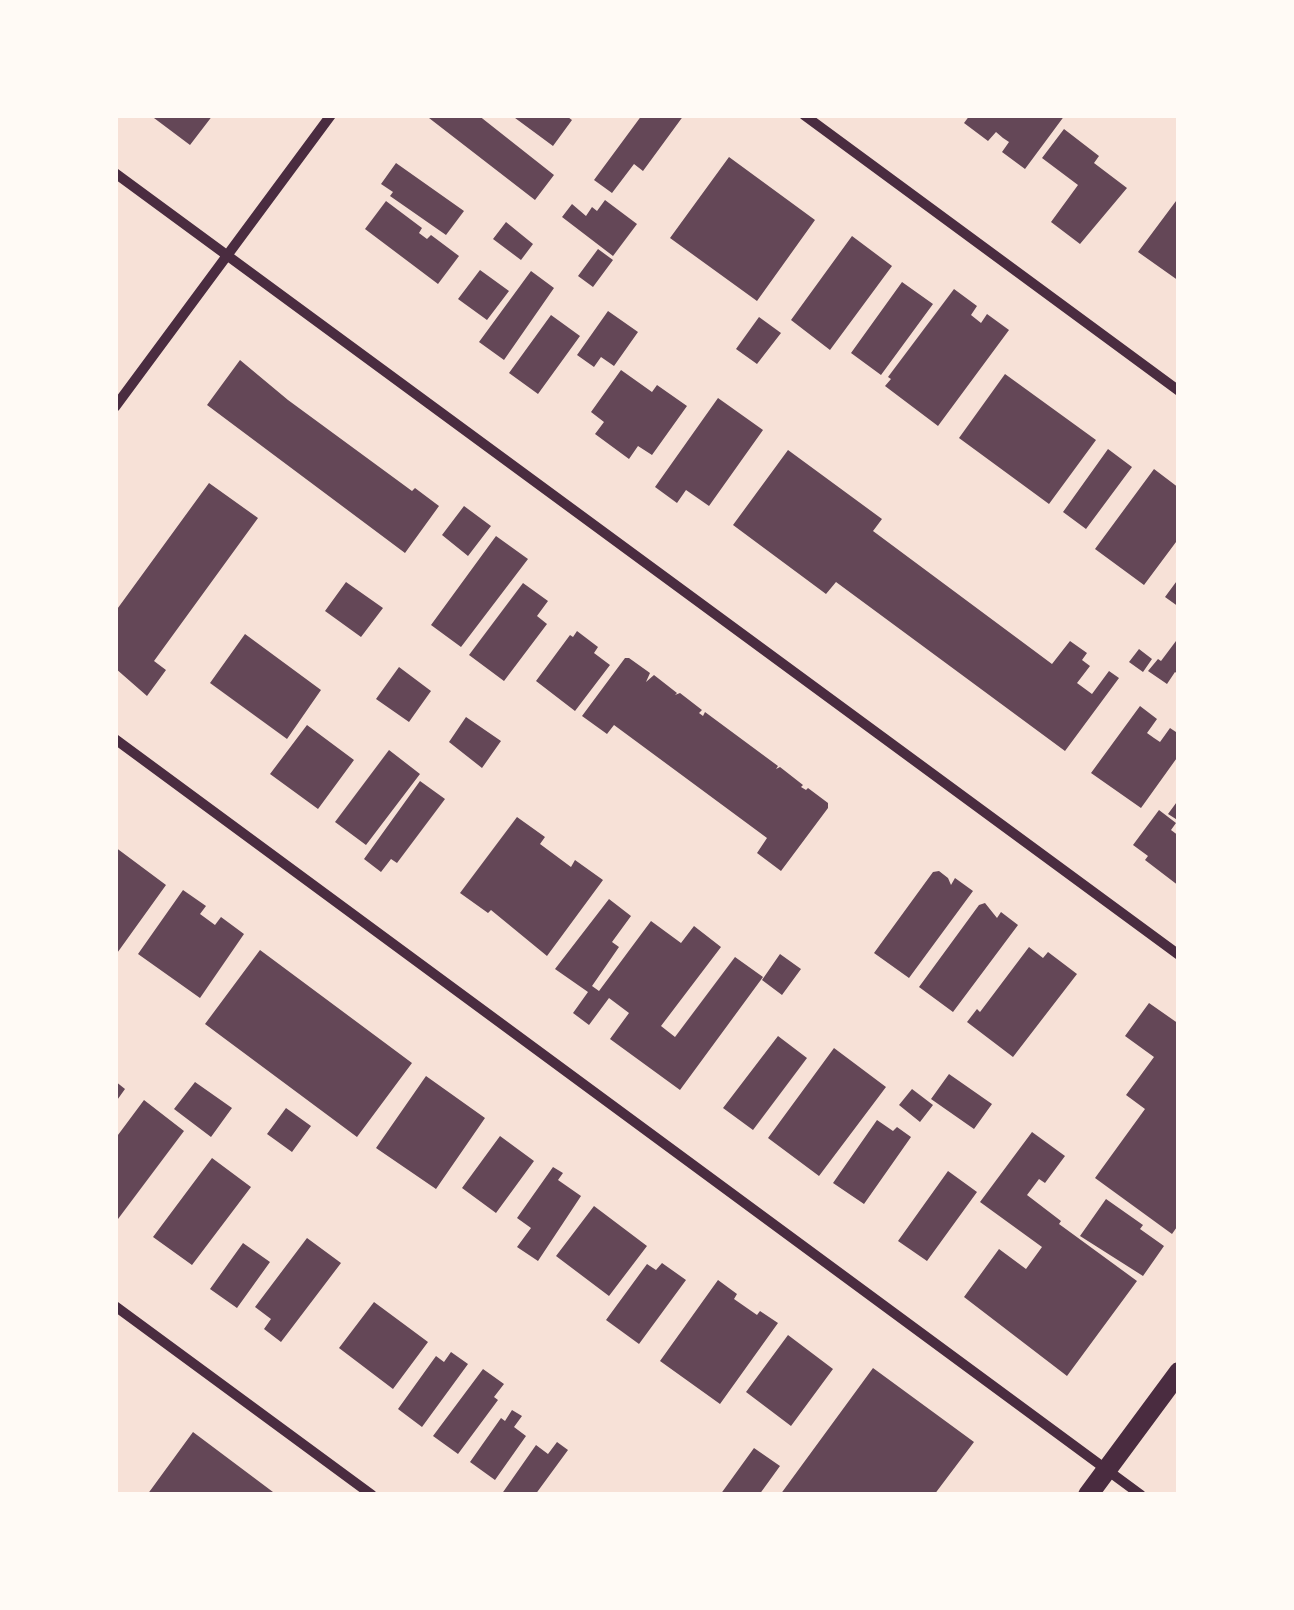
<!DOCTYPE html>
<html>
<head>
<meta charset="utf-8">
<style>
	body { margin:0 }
	#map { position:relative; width:1294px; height:1610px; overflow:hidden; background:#f7e1d7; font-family:"Asap Condensed",sans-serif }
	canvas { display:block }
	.frame { position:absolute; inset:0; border:118px solid #fffaf5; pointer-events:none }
</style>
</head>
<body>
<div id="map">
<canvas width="1294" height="1610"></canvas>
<div class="frame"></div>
</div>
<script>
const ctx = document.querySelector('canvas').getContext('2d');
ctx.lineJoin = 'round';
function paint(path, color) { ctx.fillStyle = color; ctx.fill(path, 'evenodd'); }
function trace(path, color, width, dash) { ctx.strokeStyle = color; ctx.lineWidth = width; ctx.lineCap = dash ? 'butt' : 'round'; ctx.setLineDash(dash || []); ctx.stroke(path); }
paint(new Path2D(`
	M150,115h63l-23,30z
	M432,115h46l76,60 -19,25 -106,-82z
	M511,115h54l7,5 -19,26z
	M642,115h42l-41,56 -9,-7 -22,29 -18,-13z
	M970,115h95l-40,54 -23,-17 7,-10 -6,-4 -7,-6 -8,9 -24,-18z
	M1064,129l35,27 -5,7 33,25 -47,56 -29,-22 27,-37 -36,-27z
	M729,157l86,63 -58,81 -87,-63z
	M396,163l68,48 -18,24 -56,-39 3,-4 -12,-8z
	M1179,197v84l-41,-29z
	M605,200l32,24 -24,32 -51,-39 10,-13 14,12 6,-9 5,4z
	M386,201l36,27 -3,5 8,6 4,-4 28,21 -21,28 -73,-55z
	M506,222l27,22 -12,16 -28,-21z
	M852,236l40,30 -62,84 -39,-30z
	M598,249l15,11 -20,27 -15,-11z
	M480,270l29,21 -22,29 -29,-21z
	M531,271l23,17 -50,72 -25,-18z
	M902,282l31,22 -52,71 -30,-22z
	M954,289l23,17 -6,9 10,8 6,-9 22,16 -71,96 -53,-40 6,-7 -3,-2z
	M608,311l30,21 -24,34 -13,-9 -7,10 -17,-12z
	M551,315l29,21 -42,58 -29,-21z
	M759,317l22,16 -24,31 -21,-15z
	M240,360l48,40 124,91 3,-3 24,18 -34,47 -198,-148z
	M621,370l31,22 5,-7 30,21 -35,49 -14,-9 -9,13 -34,-25 9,-12 -13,-10z
	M1005,374l91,66 -47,64 -90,-66z
	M718,398l45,32 -54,76 -23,-16 -9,13 -22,-16z
	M1108,449l24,18 -46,62 -23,-17z
	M788,450l94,69 -9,12 179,133 18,-23 17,12 -5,7 8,6 -13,17 15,11 17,-23 10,7 -54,73 -229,-169 -10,12 -93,-69z
	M1154,469l25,19v50l-35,47 -49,-36z
	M209,483l49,35 -104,143 12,9 -19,26 -32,-28v-56z
	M464,506l27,20 -23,30 -26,-21z
	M496,536l32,23 -67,88 -30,-22z
	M1179,578v29l-14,-10z
	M346,582l37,26 -22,29 -36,-26z
	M523,583l25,18 -11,15 10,8 -43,57 -35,-26z
	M577,631l21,16 -4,6 16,12 -35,46 -39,-30 34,-46 3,2z
	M245,634l76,56 -34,49 -77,-56z
	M1179,637v38l-4,-3 -8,12 -19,-13 10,-12 3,2z
	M1139,649l13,10 -9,13 -14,-10z
	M625,658h4l21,15 -4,9 8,-7 23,18 -2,2 5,-2 22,17 -3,3 4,3 2,-4 73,54 -2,3 4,-2 23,18 -2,2 5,3 2,-2 20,15v5l-47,63 -24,-18 10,-15 -153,-113 -7,9 -25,-18z
	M399,667l32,24 -22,31 -33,-23z
	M1140,706l17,13 -10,14 7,5 6,4 10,-14 9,6v21l-38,53 -50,-35z
	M466,717l35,24 -19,27 -33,-26z
	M307,725l47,35 -36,49 -48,-35z
	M389,750l31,24 -54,71 -31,-23z
	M420,781l25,18 -48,64 -6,-4 -10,13 -17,-13z
	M1179,799v22l-11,-7z
	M1159,810l17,13 -5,7 8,6v50l-34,-26 3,-4 -15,-11z
	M517,817l28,20 -5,7 31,23 4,-7 28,20 -56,76 -56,-46 -3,3 -28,-20z
	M115,847l51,38 -51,71z
	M939,871l9,7 3,7 4,-7 18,13 -64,87 -35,-25 59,-81z
	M183,890l23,16 -6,8 15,11 6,-8 23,17 -44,64 -62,-44z
	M609,899l22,17 -19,26 7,5 -27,39 7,5 52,-70 30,22 13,-17 27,21 -60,79 14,11 60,-80 28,20 -83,113 -70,-51 19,-26 -20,-15 -20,27 -16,-12 15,-21 -33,-23z
	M985,903l12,15 4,-6 17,13 -65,87 -34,-25 60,-82z
	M1029,947l14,11 5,-6 29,22 -64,83 -46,-35 10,-13 3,3z
	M260,950l152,113 -55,74 -152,-113z
	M780,954l21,15 -19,26 -20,-15z
	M1149,1003l30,21v200l-7,10 -77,-56 50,-69 -19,-14 28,-38 -29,-21z
	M778,1036l29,22 -54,72 -30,-22z
	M834,1048l52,39 -67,89 -51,-38z
	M949,1074l43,30 -18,25 -43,-30z
	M426,1076l59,42 -49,71 -60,-41z
	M115,1081l10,8 -10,14z
	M195,1082l37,26 -21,29 -37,-28z
	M912,1089l21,16 -13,17 -21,-17z
	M144,1100l40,31 -69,92v-84z
	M286,1108l25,18 -19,26 -25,-18z
	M877,1120l16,11 4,-4 14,10 -47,67 -31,-21z
	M1032,1132l33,24 -20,27 -6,-4 -12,16 34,26 -2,3 78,57 -70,95 -103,-79 35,-48 27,20 16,-22 -62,-45z
	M500,1136l34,25 -38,52 -34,-25z
	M212,1158l39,29 -59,78 -39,-28z
	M553,1167l10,6 -5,7 23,16 -43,65 -21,-14 14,-19 -14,-10z
	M948,1171l29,21 -50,69 -29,-20z
	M1106,1199l37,26 -3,4 24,17 -21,30 -63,-40z
	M594,1206l53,40 -38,50 -53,-40z
	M307,1238l34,25 -60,79 -17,-13 7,-10 -16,-12z
	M243,1243l27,19 -33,46 -27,-19z
	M662,1263l24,17 -47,64 -33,-24 41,-56 9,6z
	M718,1280l19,14 -3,5 23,16 3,-4 18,12 -58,81 -60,-43z
	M374,1302l54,40 -35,47 -54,-41z
	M788,1335l45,34 -42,57 -45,-34z
	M451,1352l17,12 -46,63 -24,-18 38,-53 8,6z
	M873,1368l101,74 -40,53h-154z
	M483,1369l21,15 -10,13 4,3 -40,54 -25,-18z
	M512,1410l10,6 -8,11 12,9 -31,44 -25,-18 31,-44 4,3z
	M193,1432l84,63h-130z
	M557,1442l11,8 -33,45h-34l35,-50 12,9z
	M754,1448l26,18 -21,29h-39z`), '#644757');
trace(new Path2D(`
	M804,115l375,276
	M115,173l1064,782
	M115,407l216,-292
	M115,739l1026,756
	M115,1306l257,189`), '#4a2c40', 10);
trace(new Path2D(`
	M1088,1495l91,-123`), '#4a2c40', 20);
</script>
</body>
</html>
